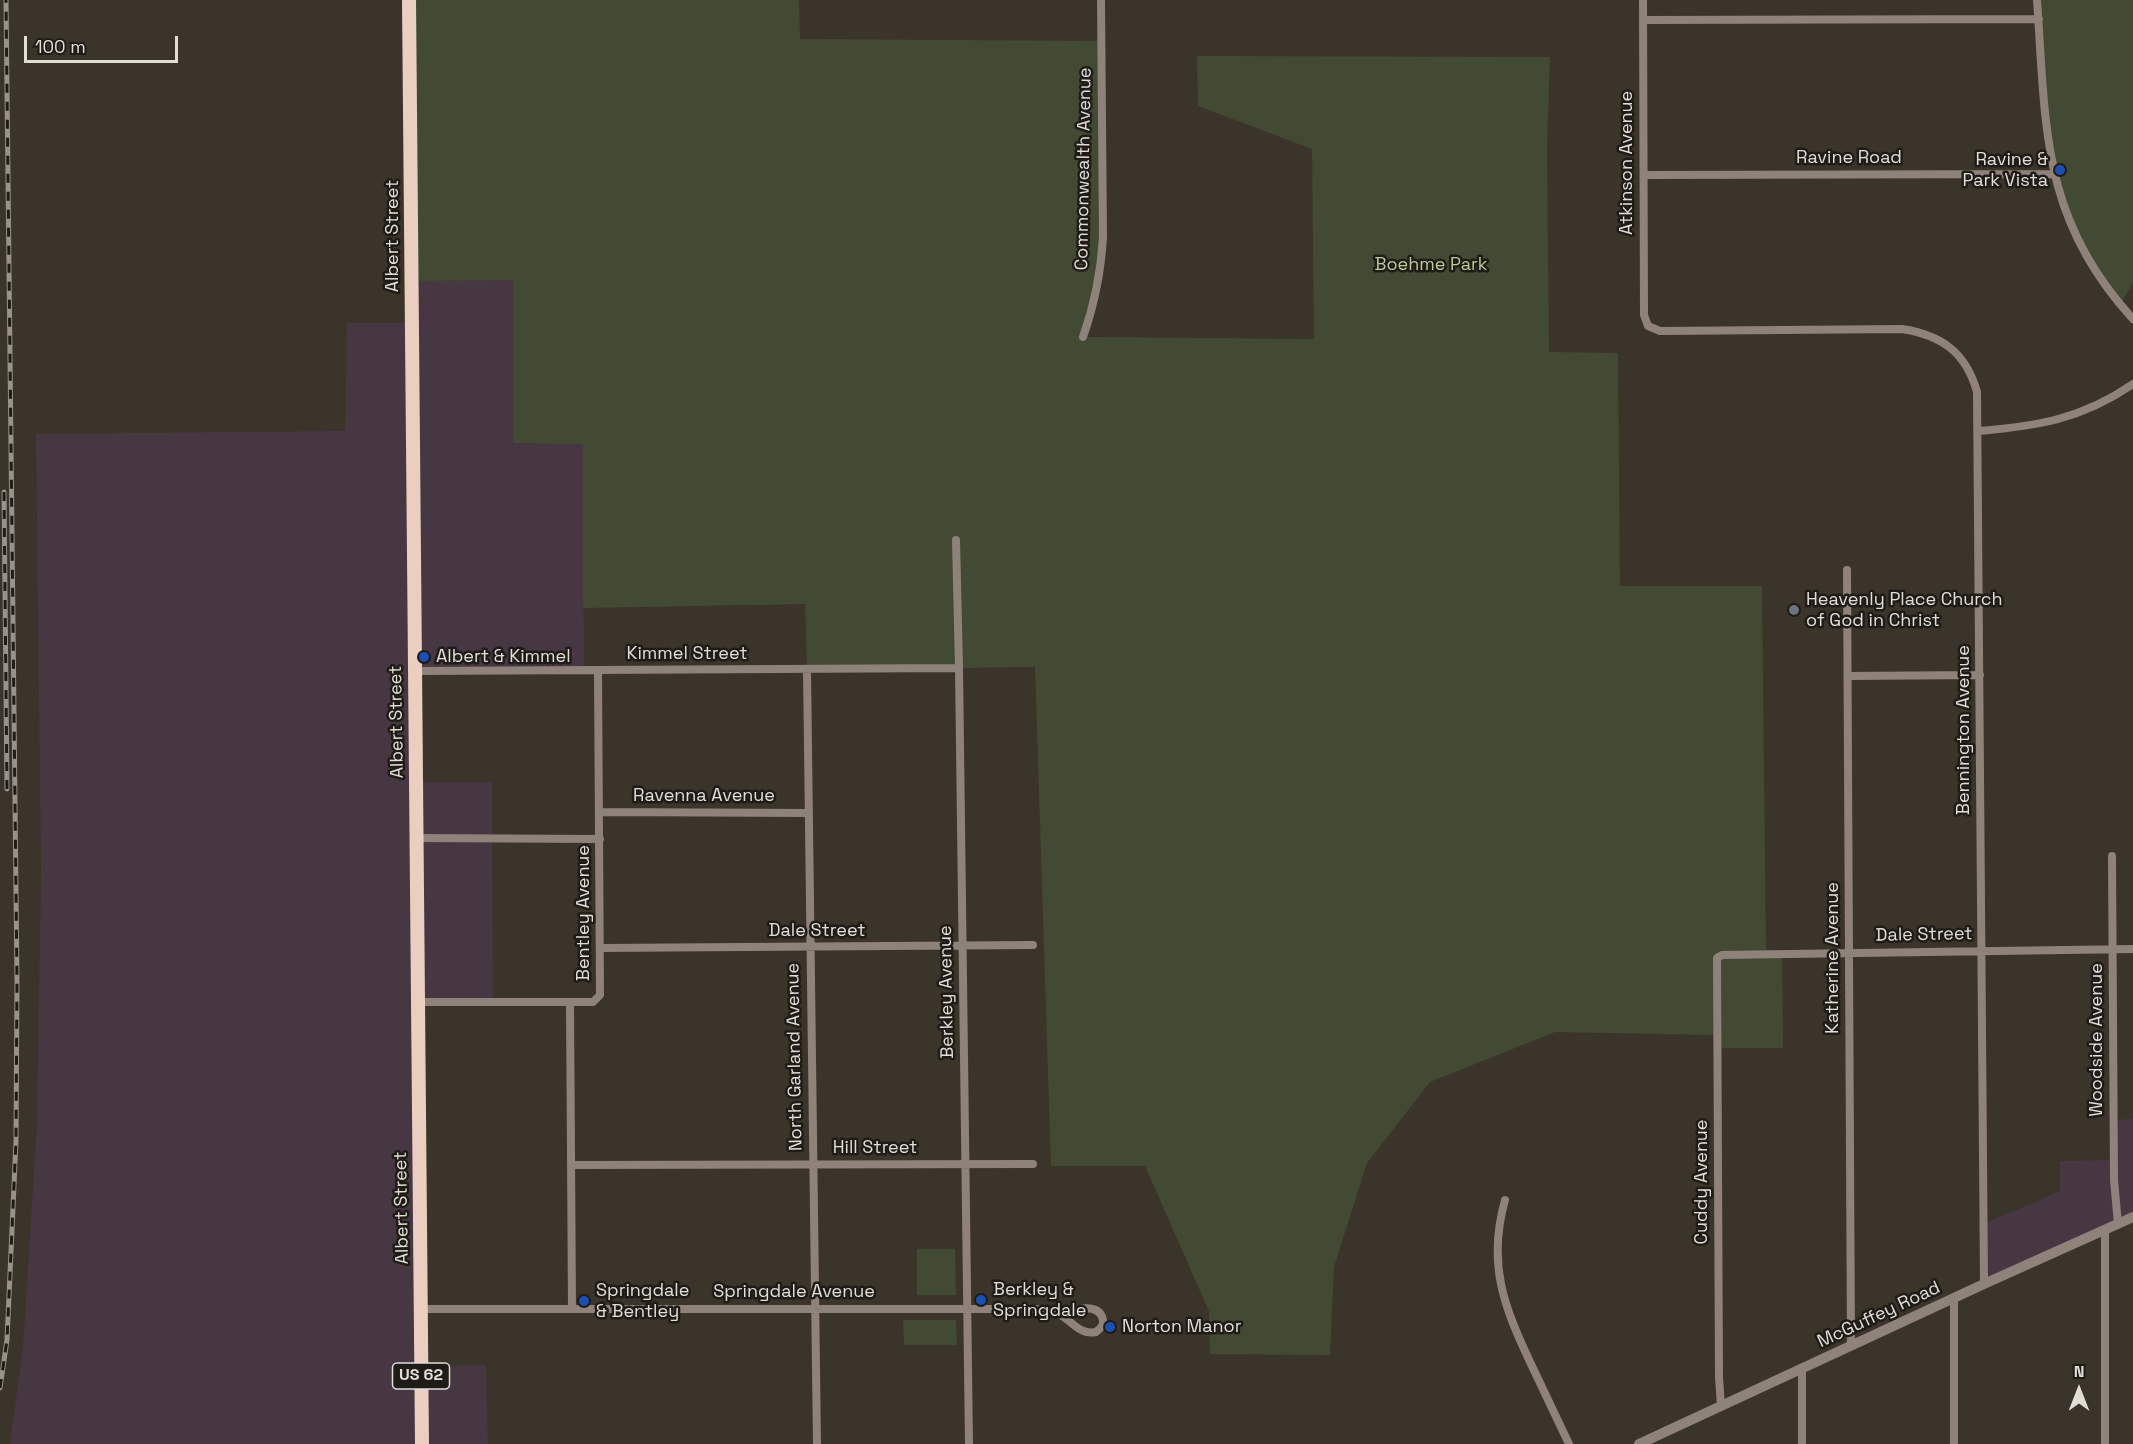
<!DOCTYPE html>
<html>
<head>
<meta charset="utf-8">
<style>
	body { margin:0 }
	#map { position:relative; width:2133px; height:1444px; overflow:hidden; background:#3b342a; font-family:"Space Grotesk",sans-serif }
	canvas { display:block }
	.north { position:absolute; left:2049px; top:1360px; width:60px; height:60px; -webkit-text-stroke:4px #1f1c18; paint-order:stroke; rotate:0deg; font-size:16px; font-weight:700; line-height:24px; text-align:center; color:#e1ddd7 }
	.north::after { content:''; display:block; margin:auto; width:21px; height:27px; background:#e1ddd7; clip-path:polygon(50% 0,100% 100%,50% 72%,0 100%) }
	.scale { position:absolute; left:24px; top:36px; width:154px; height:27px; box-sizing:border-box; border:3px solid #e1ddd7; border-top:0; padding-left:8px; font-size:18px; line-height:21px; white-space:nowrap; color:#e1ddd7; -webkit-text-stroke:4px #1f1c18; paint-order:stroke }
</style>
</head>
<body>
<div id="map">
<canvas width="2133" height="1444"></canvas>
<div class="north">N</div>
<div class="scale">100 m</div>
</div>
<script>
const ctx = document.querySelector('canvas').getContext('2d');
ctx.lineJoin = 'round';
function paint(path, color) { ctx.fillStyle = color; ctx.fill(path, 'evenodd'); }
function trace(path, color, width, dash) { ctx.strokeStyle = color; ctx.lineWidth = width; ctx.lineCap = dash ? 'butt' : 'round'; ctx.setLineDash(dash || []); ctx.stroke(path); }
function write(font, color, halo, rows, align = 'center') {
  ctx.font = font + ' "Space Grotesk",sans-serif'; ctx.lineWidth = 5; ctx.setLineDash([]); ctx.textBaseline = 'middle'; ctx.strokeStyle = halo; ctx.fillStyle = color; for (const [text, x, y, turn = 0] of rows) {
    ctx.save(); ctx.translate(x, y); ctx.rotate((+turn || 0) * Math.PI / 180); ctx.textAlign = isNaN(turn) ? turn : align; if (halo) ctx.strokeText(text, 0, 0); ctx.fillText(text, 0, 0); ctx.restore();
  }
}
paint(new Path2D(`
	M513,279v164h70l1,228h-169l-3,-390z
	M416,782h76l1,220h-75z
	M2133,1119v98l-149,67 -1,-60 77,-33v-30l53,-1 1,-40z
	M486,1365l2,79h-66l-1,-78z`), '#463743');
paint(new Path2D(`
	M347,323h65l10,1121h-412l13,-96 14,-224 4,-253 -5,-437 309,-3z`), '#473743');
paint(new Path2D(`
	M409,0h390l1,39 301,2 2,196 -19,100 230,2 -2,-190 -114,-43 -1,-50 353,1 -3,90 2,205 69,1 2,233h142l4,368h16l1,94h-65l-1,-13 -162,-3 -125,50 -63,81 -33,104 -4,88 -120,-1 -1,-43 -64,-145h-94l-16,-499 -228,3 -2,-66 -222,4v-164l-70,-1v-163l-101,1z
	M2037,0h96v283l-13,22 -41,-60 -29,-89z
	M917,1249h38l1,46h-39z
	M903,1320h53l1,25h-53z`), '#434a33');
trace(new Path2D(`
	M1643,0l1,315 4,11 12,5 242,-2c39,6 64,23 75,63l7,892
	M2037,0c9,127 4,219 96,319
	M1643,20l396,-1
	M1644,175l410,-1
	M1083,337c12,-34 18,-65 20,-100l-2,-237
	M1979,431c59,-5 103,-12 154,-47
	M956,540l3,128 10,776
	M1847,570l4,776
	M807,670l10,774
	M415,671l544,-3
	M1848,676l132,-1
	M599,812l210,1
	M416,838l184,1
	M2112,856l2,324 4,44
	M600,948l433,-3
	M418,1002h175l7,-7 -2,-324
	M570,1002l2,306
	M572,1165l461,-1
	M1505,1200c-18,64 -1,107 26,164 13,27 25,53 38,80
	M1954,1298v146
	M421,1309h616c7,1 14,2 20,4 14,6 22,23 39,19 4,-3 8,-7 7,-12 -4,-20 -33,-9 -44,-6
	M1802,1369v75
	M1721,1406l-2,-29 -2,-419 5,-3 411,-6
	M2105,1444v-214`), '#8f827b', 8);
trace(new Path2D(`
	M1639,1444l345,-160 149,-67`), '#8f827b', 10);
trace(new Path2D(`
	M409,0l13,1444`), '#eacfc0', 14);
const rail = new Path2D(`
	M4,492l3,297
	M0,1388l7,-48 9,-199 1,-161 -11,-980`);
trace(rail, '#97928a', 5);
trace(rail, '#1f1c18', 3, [9]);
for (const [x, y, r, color] of [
	[2060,170,6,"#1a4fb4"],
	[1794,610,6,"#6b7280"],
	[424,657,6,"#1a4fb4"],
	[981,1300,6,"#1a4fb4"],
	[584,1301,6,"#1a4fb4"],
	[1110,1327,6,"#1a4fb4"]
]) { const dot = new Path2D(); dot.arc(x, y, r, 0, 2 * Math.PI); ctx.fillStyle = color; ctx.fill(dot); trace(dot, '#1f1c18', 2); }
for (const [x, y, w] of [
	[421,1376,57]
]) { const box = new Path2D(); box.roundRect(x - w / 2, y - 13, w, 26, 4.5); ctx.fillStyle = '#1f1c18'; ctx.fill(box); trace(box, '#e1ddd7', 1.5); }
write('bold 16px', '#e1ddd7', null, [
	["US 62",421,1376]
]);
write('18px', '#e1ddd7', '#1f1c18', [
	["Ravine Road",1849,158],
	["Atkinson Avenue",1627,163,-90],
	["Commonwealth Avenue",1084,169,-89],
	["Albert Street",393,236,-90],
	["Kimmel Street",687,654],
	["Albert Street",397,722,-91],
	["Bennington Avenue",1964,730,-90],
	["Ravenna Avenue",704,796],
	["Bentley Avenue",584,913,-90],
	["Dale Street",817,931],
	["Dale Street",1924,935,-1],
	["Katherine Avenue",1833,958,-90],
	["Berkley Avenue",947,992,-91],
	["Woodside Avenue",2097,1040,-90],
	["North Garland Avenue",795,1057,-91],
	["Hill Street",875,1148],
	["Cuddy Avenue",1702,1182,-90],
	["Albert Street",402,1208,-91],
	["Springdale Avenue",794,1292],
	["McGuffey Road",1879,1315,-25]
]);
write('18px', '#e1ddd7', '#1f1c18', [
	["Ravine &",2048,160,"right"],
	["Park Vista",2048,181,"right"],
	["Heavenly Place Church",1806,600],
	["of God in Christ",1806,621],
	["Albert & Kimmel",436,657],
	["Berkley &",993,1290],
	["Springdale",993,1311],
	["Springdale",596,1291],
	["& Bentley",596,1312],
	["Norton Manor",1122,1327]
], 'left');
write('18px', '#bbcb97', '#1f1c18', [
	["Boehme Park",1431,265]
]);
</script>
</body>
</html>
